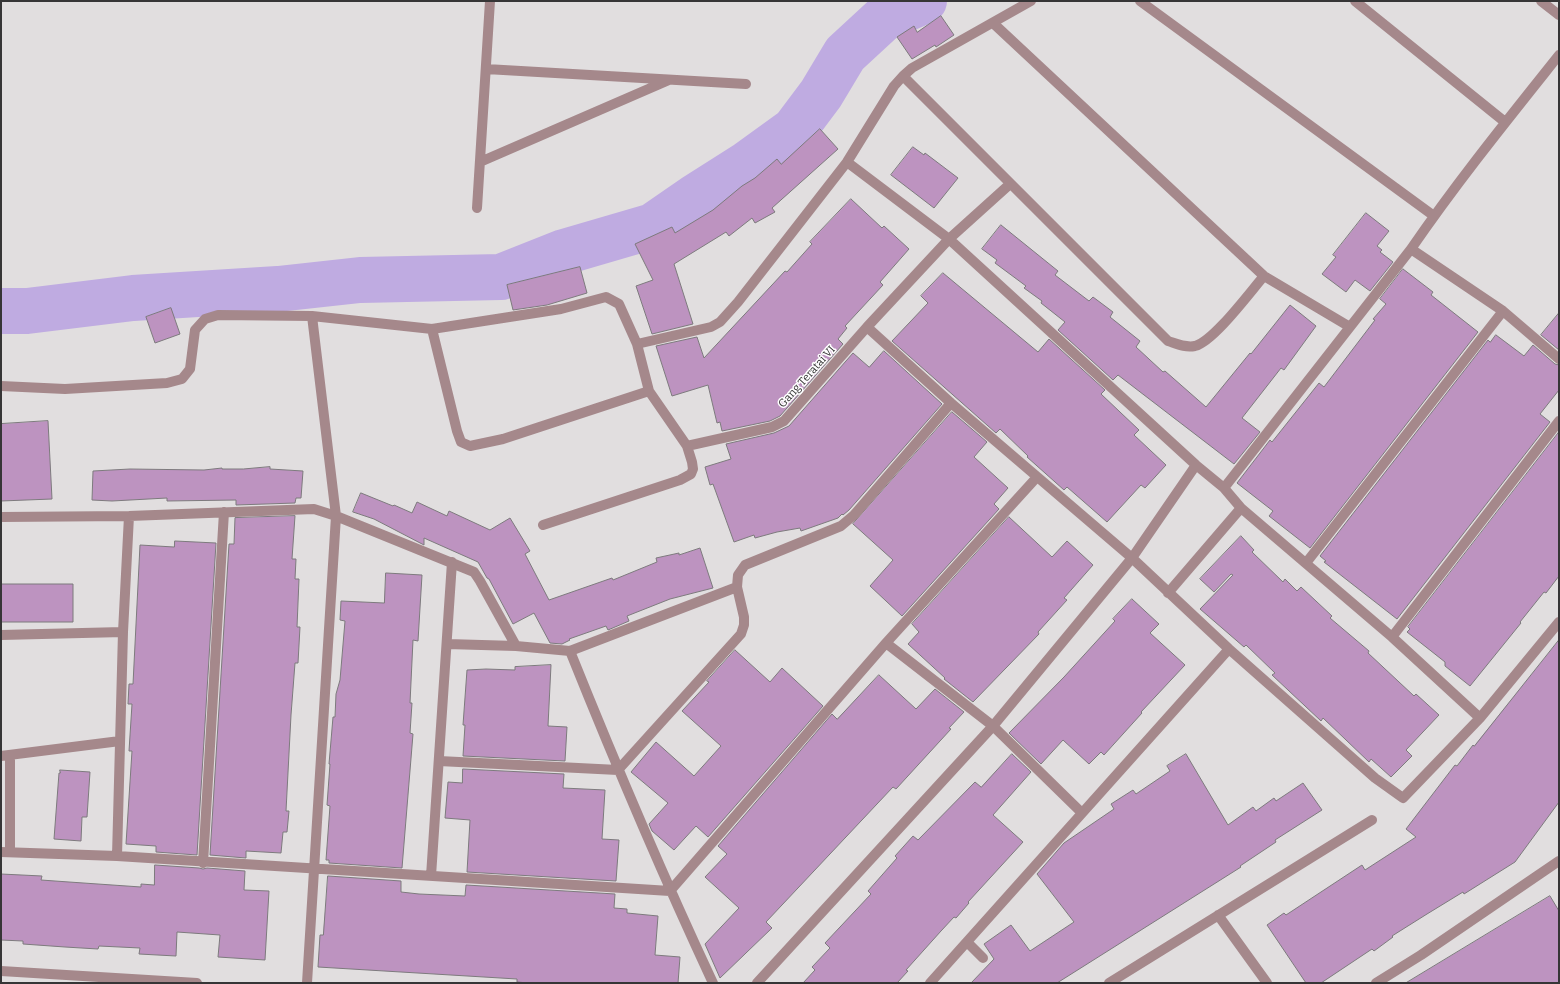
<!DOCTYPE html>
<html>
<head>
<meta charset="utf-8">
<style>
	body { margin:0 }
	#map { position:relative; width:1560px; height:984px; overflow:hidden; background:#e1dedf; font-family:Bitter,serif }
	canvas { display:block }
	.frame { position:absolute; inset:0; border:2px solid #363536; pointer-events:none }
</style>
</head>
<body>
<div id="map">
<canvas width="1560" height="984"></canvas>
<div class="frame"></div>
</div>
<script>
const ctx = document.querySelector('canvas').getContext('2d');
ctx.lineJoin = 'round';
function trace(path, color, width, dash) { ctx.strokeStyle = color; ctx.lineWidth = width; ctx.lineCap = dash ? 'butt' : 'round'; ctx.setLineDash(dash || []); ctx.stroke(path); }
function paint(path, color) { ctx.fillStyle = color; ctx.fill(path, 'evenodd'); }
function write(font, color, halo, rows, align = 'center') {
  ctx.font = font + ' Bitter,serif'; ctx.lineWidth = 3; ctx.setLineDash([]); ctx.textBaseline = 'middle'; ctx.strokeStyle = halo; ctx.fillStyle = color; for (const [text, x, y, turn = 0] of rows) {
    ctx.save(); ctx.translate(x, y); ctx.rotate((+turn || 0) * Math.PI / 180); ctx.textAlign = isNaN(turn) ? turn : align; if (halo) ctx.strokeText(text, 0, 0); ctx.fillText(text, 0, 0); ctx.restore();
  }
}
trace(new Path2D(`
	M1,311h26l106,-13 145,-9 82,-9 141,-3 63,-25 89,-26 42,-29 52,-33 47,-34 27,-36 24,-40 39,-36 40,-17`), '#bfabe1', 46);
const building = new Path2D(`
	M941,16l13,19 -18,12 -1,-2 -23,14 -15,-22 17,-11 3,6z
	M820,129l18,20 -66,59 3,4 -20,11 -3,-5 -23,18 -3,-4 -52,32 19,60 -41,10 -16,-48 17,-6 -18,-36 37,-17 3,6 38,-23 29,-24 13,-8 22,-19 4,5z
	M913,147l11,8 1,-2 33,25 -24,30 -43,-33z
	M851,199l31,29 2,-2 25,23 -29,33 3,3 -38,41 2,2 -9,11 5,5 -63,72 -10,5 -48,10 -2,-9 -3,1 -9,-38 -36,11 -16,-50 41,-9 7,21 81,-87 2,1 25,-28 -2,-2z
	M1366,213l23,18 -12,15 5,4 -2,2 13,10 -23,29 -15,-11 -9,12 -24,-18 14,-17 -3,-2z
	M1001,225l57,46 -3,4 34,26 4,-4 20,15 -3,5 30,24 -4,6 27,25 2,-1 41,36 44,-54 1,1 39,-49 26,21 -32,44 -3,-2 -39,50 18,14 -26,32 -116,-89 -5,5 -55,-50 7,-8 -24,-19 1,-2 -18,-13 2,-2 -31,-23 2,-3 -15,-11z
	M580,267l7,26 -40,12 -34,5 -6,-25z
	M1403,269l30,23 -2,3 47,37 -168,216 -41,-32 4,-5 -36,-28 33,-43 2,2 47,-59 5,4 51,-67 -2,-1 13,-15 -6,-5z
	M943,273l95,79 11,-13 56,51 -4,4 38,36 -5,5 32,30 -21,23 -4,-3 -34,37 -40,-35 -3,3 -37,-33 1,-1 -28,-27 -4,4 -104,-92 36,-38 -7,-7z
	M171,308l9,26 -25,9 -9,-26z
	M1559,313v37l-18,-15z
	M1496,335l28,21 9,-11 22,19 4,1v25l-19,24 10,8 -153,197 -73,-57 2,-1 -6,-5 168,-216 2,2z
	M884,351l58,53 -93,106 -6,5 -1,-1 -4,4 -37,13 -1,-3 -23,4 -22,6 -1,-3 -20,7 -21,-58 -3,1 -5,-18 26,-8 -5,-15 48,-11 15,-7 64,-73 16,14z
	M952,412l35,30 -13,15 34,31 -14,16 5,5 -97,107 -32,-30 23,-26 -40,-36z
	M48,421l4,78 -51,2v-77z
	M1559,432v144l-13,17 -2,-1 -24,30 1,1 -51,63 -25,-20v-4l-38,-30 3,-3 -2,-2z
	M270,467v2l33,2 -2,27h-5l-1,5 -59,2v-5l-69,1v-3l-55,3 -20,-1 1,-29 37,-2 74,1 18,-2v1h21z
	M361,493l32,13 1,-1 18,8 5,-11 30,14 2,-5 41,19 20,-12 20,33 -5,3 24,46 63,-22 1,2 44,-18 -1,-4 23,-5v2l21,-7 13,40 -43,11 -43,17 2,5 -21,9 -2,-4 -37,13 1,1 -8,4 -12,-1 -16,-30 -21,11 -24,-45 -2,-1 -9,-16 -54,-24v7l-50,-26 -21,-7z
	M295,516l-3,43h4l-1,20h4l-2,48h3l-2,36h-3l-4,52 -5,96h3l-2,21h-4l-2,21 -35,-2v7l-36,-3 19,-311h5l1,-26z
	M1009,517l43,40 15,-16 26,24 -29,33 3,2 -29,32 1,2 -66,68 -29,-23 1,-1 -37,-34 11,-12 -7,-8z
	M1241,536l13,14 -2,2 31,30 2,-3 12,12 4,-4 31,29 -2,2 39,33 -1,2 46,43 2,-2 23,21 -33,35 6,6 -21,21 -20,-18 -2,3 -46,-44 -2,3 -49,-46 3,-2 -29,-28 -2,2 -44,-38 33,-34 -2,-1 -17,18 -14,-13z
	M175,541l41,2 -19,312 -41,-3v-6l-30,-2 6,-93h-3l3,-47h-4l1,-20h4l7,-139 34,2z
	M386,573l36,2 -4,66 -5,-1 -3,63h2l-2,30 3,1 -11,134 -73,-5v-3h-3l4,-54 -3,-1 3,-41h-1l4,-47h2l1,-23 4,-14 5,-59 -5,-1 1,-19 43,2z
	M1,584h72v38h-72z
	M1132,599l27,25 -9,9 35,32 -44,47 1,1 -38,42 -3,-3 -12,12 -26,-24 -22,24 -32,-31 55,-56 51,-56 -2,-2z
	M1559,640v162l-44,60 -51,32 -1,-2 -36,22 -35,22 1,1 -19,14 -2,-2 -51,34h-15l-39,-58 17,-12 2,2 76,-50 3,5 51,-33 -10,-8 49,-64 2,1 16,-21 1,1z
	M735,650l35,32 12,-14 41,38 -115,131 -12,-11 -22,24 -22,-19 -3,-7 19,-21 -37,-31 25,-30 38,34 27,-30 -39,-35 27,-29 -2,-1z
	M551,665l-3,61 19,1 -2,34 -102,-5 2,-31h-2l4,-55 19,-1 29,1v-3z
	M879,675l37,34 19,-20 29,23 -15,16 2,1 -55,60 -3,-2 -127,135 6,6 -52,50 -15,-34 34,-36 -34,-31 22,-23 -9,-8 114,-132 5,5z
	M1012,754l19,18 -38,43 30,27 -55,60 1,1 -13,15 -2,-1 -13,14 -35,39 2,1 -11,12h-94l12,-13 -3,-3 18,-19 -5,-5 46,-49 -3,-3 29,-33 -2,-2 18,-20 5,4 57,-58 6,5z
	M1186,754l42,71 25,-18 3,4 18,-13 2,3 27,-18 19,27 -47,30 1,2 -36,24 1,1 -184,116h-86l23,-24 -10,-15 27,-19 19,26 44,-29 -37,-48 27,-31 50,-34 -3,-5 22,-14 3,4 34,-23 -3,-5z
	M463,769l101,5 -1,14 42,2 -3,49 17,1 -3,41 -149,-9 3,-52 -25,-2 3,-36 14,1z
	M60,770l30,2 -3,45h-5l-1,24 -27,-2 5,-66h1z
	M155,865l44,3 4,1 4,-1 38,3 -1,19 25,1 -4,69 -47,-3 2,-22 -43,-3 -1,24 -37,-2 1,-6 -41,-2 -1,3 -33,-2 -42,-3v-3l-22,-1v-66l41,2 -1,4 28,2 72,5v-3l13,1z
	M328,876l73,5v11l18,2 46,2 1,-11 149,9 -1,14 13,1v4l31,3 -3,39 25,2 -2,26h-150l-11,-1v-3l-199,-12 2,-32h3z
	M1550,896l9,15v72h-153z`);
paint(building, '#bd93c0');
trace(building, '#7d7a7d', 1);
trace(new Path2D(`
	M1140,1l294,215
	M1355,1l150,121
	M1541,1l18,14
	M993,23l271,253 86,51
	M486,69l260,15
	M903,76l265,265c9,3 17,7 27,5 19,-5 55,-54 69,-70
	M480,162l189,-82
	M847,162l102,77 247,226 28,23 17,20 151,129 88,81
	M477,208l13,-207
	M1411,249l92,62 56,48
	M867,327l84,76 181,155 97,91 146,129 28,20 77,-80 79,-96
	M432,329l25,102 4,11 9,4 33,-7 146,-48
	M637,344l74,-17 9,-5 18,-20 109,-140 47,-76 9,-10 9,-8 119,-67
	M1,386l64,3 102,-6 15,-4 8,-10 5,-39 10,-11 13,-4 94,1 120,13 129,-20 45,-12 13,7 18,40 12,47 38,55 5,16 1,7 -2,5 -11,6 -137,45
	M687,446l85,-19 12,-6 83,-94 82,-88 61,-55
	M1224,488l187,-239c46,-67 97,-130 148,-194
	M1,517l128,-1 185,-7 22,7 138,56 6,9 36,65
	M1306,563l197,-252
	M1168,593l73,-85
	M1,635l122,-3
	M1392,637l167,-216
	M886,643l107,83 89,87
	M447,644l69,2 54,5 167,-64
	M570,651c45,112 92,223 143,332
	M10,755v97
	M1,756l119,-15
	M439,761l179,9 123,-136 3,-9v-8l-7,-30 1,-12 7,-10 96,-39 13,-11 97,-112
	M1,852l116,4 553,35 216,-248 151,-166
	M117,856l6,-224 6,-116
	M203,863l21,-351
	M431,876l21,-314
	M1218,915l49,68
	M967,942l16,16
	M1,971l196,12
	M307,983l29,-467 -24,-200
	M757,983l236,-257 139,-168 64,-93
	M930,983l299,-334
	M1109,983l263,-163
	M1376,983l45,-28 138,-94`), '#a5888b', 10);
write('11px', '#363536', '#fff', [
	["Gang Teratai VI",807,377,-48]
]);
</script>
</body>
</html>
